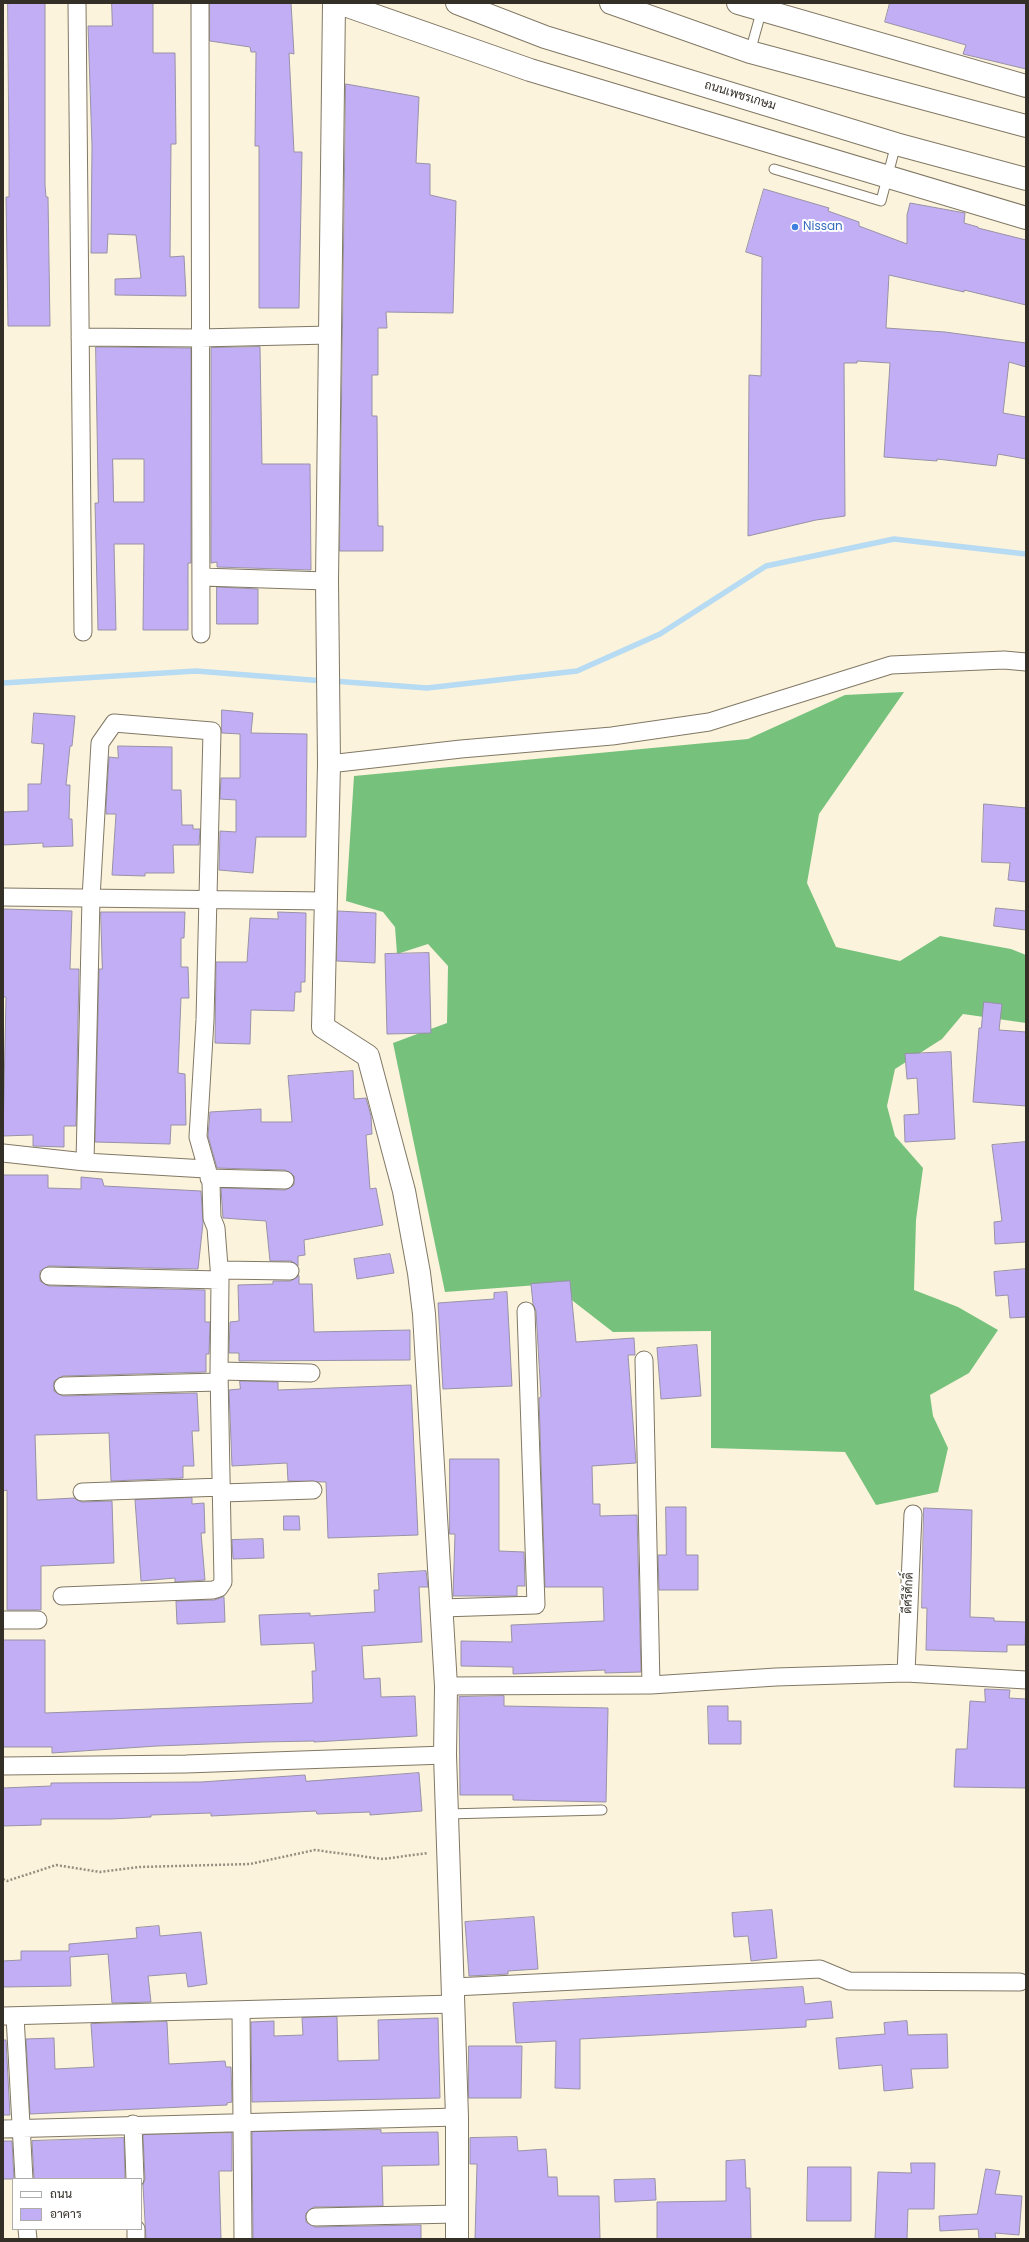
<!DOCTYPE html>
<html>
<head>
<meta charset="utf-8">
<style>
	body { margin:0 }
	#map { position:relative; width:1029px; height:2242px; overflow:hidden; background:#fcf3dd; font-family:Poppins,Sarabun,sans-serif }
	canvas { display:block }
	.frame { position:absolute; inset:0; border:4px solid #332f27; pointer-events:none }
	.legend { position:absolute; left:12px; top:2178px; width:130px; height:52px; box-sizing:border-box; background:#fff; border:1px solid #adaca9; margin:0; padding:5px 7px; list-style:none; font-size:12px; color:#332f27 }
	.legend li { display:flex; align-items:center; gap:8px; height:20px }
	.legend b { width:20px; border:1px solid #adaca9 }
</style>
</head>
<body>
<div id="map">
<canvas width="1029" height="2242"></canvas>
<div class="frame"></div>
<ul class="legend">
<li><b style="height:5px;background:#fff"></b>ถนน</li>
<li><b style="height:11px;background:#c2aef4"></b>อาคาร</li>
</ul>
</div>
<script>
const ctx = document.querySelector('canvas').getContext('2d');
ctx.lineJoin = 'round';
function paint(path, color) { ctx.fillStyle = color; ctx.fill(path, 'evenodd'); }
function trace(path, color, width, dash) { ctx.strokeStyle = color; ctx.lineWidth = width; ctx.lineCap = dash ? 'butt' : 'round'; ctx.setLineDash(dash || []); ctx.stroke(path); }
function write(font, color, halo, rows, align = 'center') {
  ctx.font = font + ' Poppins,Sarabun,sans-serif'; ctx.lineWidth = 4; ctx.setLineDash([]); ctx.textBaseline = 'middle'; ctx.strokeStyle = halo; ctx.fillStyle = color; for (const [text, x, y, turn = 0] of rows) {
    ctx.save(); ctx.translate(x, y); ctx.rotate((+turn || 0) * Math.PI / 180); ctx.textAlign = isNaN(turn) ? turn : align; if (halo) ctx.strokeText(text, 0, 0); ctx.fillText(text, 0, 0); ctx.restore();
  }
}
paint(new Path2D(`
	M904,692l-85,122 -12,69 29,64 64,14 40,-25 71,13 15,6v68l-63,-9 -21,25 -47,30 -8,37 8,30 28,32 -7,52 -2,70 44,17 40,23 -29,43 -39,22 3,21 15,32 -10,44 -62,13 -31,-53 -134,-4v-117l-98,1 -62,-48 -106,8 -52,-249 54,-20 1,-57 -20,-22 -31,10 -2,-27 -12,-15 -37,-11 8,-125 394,-37 97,-44z`), '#76c27c');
trace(new Path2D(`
	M333,681l94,7 150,-17 83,-37 106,-68 128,-27 132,15
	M3,683l193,-12 128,10`), '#b6dbf2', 5.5);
const building = new Path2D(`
	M8,3h37v182l1,12h2l2,129h-42l-2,-129h3v-36z
	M112,3h41v50h22l1,91h-5l-1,113 14,-1 2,40 -71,-1v-16l26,-1 -5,-43 -28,-1 -1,19h-16l1,-107 -4,-120h24z
	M210,3h81l3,51 -5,-1 5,99h8l-3,156h-40v-162h-4l1,-94h-5l-1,-5 -40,-6z
	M890,3h136v66l-63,-15 3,-9 -81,-23z
	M346,84l73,13 -3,66 14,1v31l26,6 -3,112 -67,-1 1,16h-9v47h-6v41h5l1,110h5v25h-43z
	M764,189l65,19 -1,3 31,11v4l48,18v-29l3,-12 55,10 -1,10 14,4v1l48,12v65l-62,-15v2l-75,-17 -3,53 59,4 81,11v24l-17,-5 -6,51 23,4v42l-28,-5 -2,12 -59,-7v2l-53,-4 6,-94 -33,-2v2h-13l1,153 -29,4 -68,16 1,-161 12,1 1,-119 -16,-5z
	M96,347l95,1v215h-3v67h-45l1,-86h-30l2,86h-18l-3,-127h3zM113,459h31v43h-30z
	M260,347l2,117h48l1,106 -94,-3v-5l-6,1v-215z
	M217,587l41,2v35h-41z
	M222,710l31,3 -2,20 56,1 -1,103h-50l-3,36 -34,-3 1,-39 16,1v-32l-16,-1 1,-21h19v-44l-18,-1z
	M34,713l41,3 -3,30h-2l-4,39h4l-1,34h3l1,27 -30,1v-4l-40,2v-33l25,-1v-27h13l3,-40 -12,-1z
	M118,746l54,1v43h9l1,35h11v4h7l-1,16h-26l1,28h-29v3l-33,-1 4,-61h-10v-6l3,-51 9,1z
	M984,804l42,4v74l-18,-2 2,-17 -28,-1z
	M996,908l30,3v19l-32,-4z
	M3,909l69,2 -2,58h9l-3,157h-12v21l-31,-1v-11l-30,1 3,-139h-3z
	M338,911l38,2 -1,50 -38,-2z
	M101,912h84l-1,26h-3v29h7l1,31h-8l-3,75 7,1 1,51h-15l-1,19 -75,-2 4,-173h3z
	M278,912l28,1 -1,69h-4v10h-6l-1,19 -43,-1 -1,34 -35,-1 1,-81h31l3,-44 28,1z
	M429,953l2,80 -44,1 -2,-80z
	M984,1002l18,2 -3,26 27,2v74l-53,-4 6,-74h2z
	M951,1052l4,87 -50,3 -1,-27 15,-1 -2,-36 -10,1 -2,-25z
	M353,1071l1,28 12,-1 5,18 1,18 -6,1 4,54 6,-1 7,37 -79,15 1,15 -7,1v10l-7,-5h-21l-4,-40 -43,-3 -2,-30 64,2 9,-5v-9l-9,-6 -68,-2 -9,-32 2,-24 51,-3v13h31l-4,-46z
	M1026,1142v100l-31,2 -1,-22 8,-1 -10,-76z
	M3,1175h45v13l33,1v-12l21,2 2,7 97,5 2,32 -5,46 -149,-3 -9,5v10l9,5 156,4v32h5l-1,32h-3v18l-143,4 -9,5v10l9,5 134,-3 2,38h-7l2,35h-11v12l-72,3 -2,-48 -74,2 2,65 37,-2 8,4 30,-1 2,62 -73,3v44h-34v-120l-4,1z
	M390,1254l4,19 -37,6 -3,-20z
	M1026,1269v48l-16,1 -2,-23 -12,1 -2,-24z
	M299,1276v8h13l2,48 96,-2v30l-171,1v-8h-10l1,-31 9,-1 -1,-36 35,-1v-3h17z
	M570,1281l6,61 58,-4 1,17h-7l8,108 -44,3 1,38h7v12l37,-1 4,157 -36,1v-3l-92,4v-7l-52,-1v-25l51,1 -1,-17 93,-4 -1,-34h-58l-6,-189 2,-1 -5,-86 -3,-7 -2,-20z
	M507,1292l5,94 -69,3 -5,-86 56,-4v-6z
	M697,1345l4,51 -40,3 -4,-51z
	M240,1381l38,1v8l133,-5 7,150 -90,3 -2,-56 -38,-1 -1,-18 -55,3 -3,-76 11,-1z
	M450,1459h49v92l25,1 1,34h-8v10h-64l2,-62h-5z
	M192,1498v6l12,-1 1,30h-4l4,47 -30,2v-4l-34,3 -6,-81z
	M666,1507h20v48h12v35h-39l-1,-35h8z
	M924,1508l48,2 -2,107 24,1v3l32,1 -1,23h-18v7l-81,-2 1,-42h-5z
	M284,1516h15l1,14h-16z
	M263,1539l1,19 -31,1 -1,-19z
	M426,1571l2,16h-9l3,55 -60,4 2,33 16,-1 1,19 34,-1 2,40 -103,6v-1l-52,1 -105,4 -105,7v-6h-49v-107h42v73l267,-10 1,-2 -1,-30h4l-2,-28 -53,2 -2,-30 51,-2v3l65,-4 -1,-22h5l-1,-16z
	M224,1597l1,25 -48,2 -1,-23 38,-1z
	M985,1689l25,1 -1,8 17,1v89l-72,-1 2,-38h11l3,-48 15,1z
	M504,1696v10l104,2 -2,94 -93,-2v-5h-53l-1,-98z
	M708,1706h20v15h13v23h-32z
	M419,1773l3,38 -52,4v-3l-53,2 -1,-3 -105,5v-3l-60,2v2l-40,2h-70v6l-38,1v-38l48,-2v-3l150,-1 104,-7 1,6z
	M772,1910l5,48 -26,3 -3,-25 -14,1 -2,-24z
	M534,1917l4,52 -30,2v3l-39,2 -4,-54z
	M159,1926l1,10 41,-4 6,52 -19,3 -2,-14 -38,3 3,26 -39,1 -4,-49 -38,3 1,29 -68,1v-26l18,-1v-9h48v-7l68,-6 -1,-10z
	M803,1987l2,17 26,-3 2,17 -27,2v7l-226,12v50l-25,-1 1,-47 -40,2 -3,-40z
	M337,2017l1,44 41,-1 -1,-40 60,-2 2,80 -188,4 -1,-80 23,-1v15l29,-1 -1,-17z
	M907,2021l1,14 39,-1 1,34 -37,1 2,19 -29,3 -2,-26 -43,4 -3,-31 49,-4 -1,-11z
	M167,2022l2,42 56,-3 1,6h5l1,35 -5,1v2l-197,9 -4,-75 28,-1 1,31 39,-2 -3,-43z
	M3,2040h3l4,75h-7z
	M469,2046h53l-1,52h-52z
	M381,2130v3l57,-1 1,33 -57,1 1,40 -69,1 -8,6v9l9,5 106,-2v14h-168l-1,-107z
	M232,2133v38h-13l2,68h-75l-3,-54 2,-6 -2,-44z
	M517,2137l1,14 28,-2 2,28h9l1,19h41l1,43h-125l2,-75h-7v-26z
	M124,2138l1,41h-91l-2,-38z
	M3,2141h9l2,38h-11z
	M745,2160l1,28h4l1,51h-94v-37l69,-1v-40z
	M911,2163h24l-1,46h-26l-1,30h-32l3,-67 33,1z
	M808,2167h43v54h-44z
	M986,2169l14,2 -5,23 27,2 -3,39 -24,-2 1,6h-17l-1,-10 -38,2 -1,-15 38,-2z
	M655,2179l1,21 -41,2 -1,-22z`);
paint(building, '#c2aef4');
trace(building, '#9792a6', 1);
const lane = new Path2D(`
	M750,52l12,-43
	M774,169l107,32 15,-57
	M447,1814l155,-4`);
const street = new Path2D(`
	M77,3l6,629
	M200,3l1,631
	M80,337l120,1 130,-3
	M202,577l125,4
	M329,764l132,-15 151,-13 97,-14 182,-57 113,-5 22,2
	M3,897l323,4
	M3,1153l82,9 121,7
	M209,1178l76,2
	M220,1270l70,1
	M49,1276l171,4
	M644,1360l7,325
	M219,1371l92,2
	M63,1386l156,-4
	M82,1492l140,-5
	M222,1493l91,-3
	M62,1596l151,-6 6,-2 4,-6 -4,-211 1,-91 -4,-52 -4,-10 -1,-35 -13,-46 7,-117 7,-289 -98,-8 -14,20 -9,155 -6,264
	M442,1608l94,-3 -10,-294
	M3,1620h35
	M906,1673l7,-159
	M446,1686l205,-1 125,-8 130,-4 120,7
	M3,1766l183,-2 259,-9
	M454,1987l366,-18 29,12 171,1
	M241,2010l2,229
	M3,2016l451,-12
	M15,2016l9,163
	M133,2124l2,55
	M3,2129l454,-12
	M315,2217l142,-3
	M27,2229l1,10
	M136,2229v10`);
const secondary = new Path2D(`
	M334,3l-7,578 2,183 -6,263 45,29 36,135 15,82 5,41 22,372 -1,69 12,362v122
	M339,3l191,67 496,148
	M457,3l88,34 351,107 130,35
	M611,3l139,49 276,74
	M738,3l288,83`);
trace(lane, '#817865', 11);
trace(street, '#817865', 19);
trace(secondary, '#817865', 24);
trace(new Path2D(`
	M3,1879l4,2 49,-16 44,7 40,-5 110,-3 65,-14 68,9 45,-6`), '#948e7f', 2.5, [2, 2]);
trace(lane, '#fff', 9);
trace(street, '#fff', 17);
trace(secondary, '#fff', 22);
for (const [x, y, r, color] of [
	[795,227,4,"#3f7fe0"]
]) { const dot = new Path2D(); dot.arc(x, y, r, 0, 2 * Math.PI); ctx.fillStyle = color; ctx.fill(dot); trace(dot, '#fff', 1.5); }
write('12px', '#332f27', '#fff', [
	["ถนนเพชรเกษม",740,96,17],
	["ดีศรีศักดิ์",909,1593,-88]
]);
write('12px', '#366cbe', '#fff', [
	["Nissan",803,227]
], 'left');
</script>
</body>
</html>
